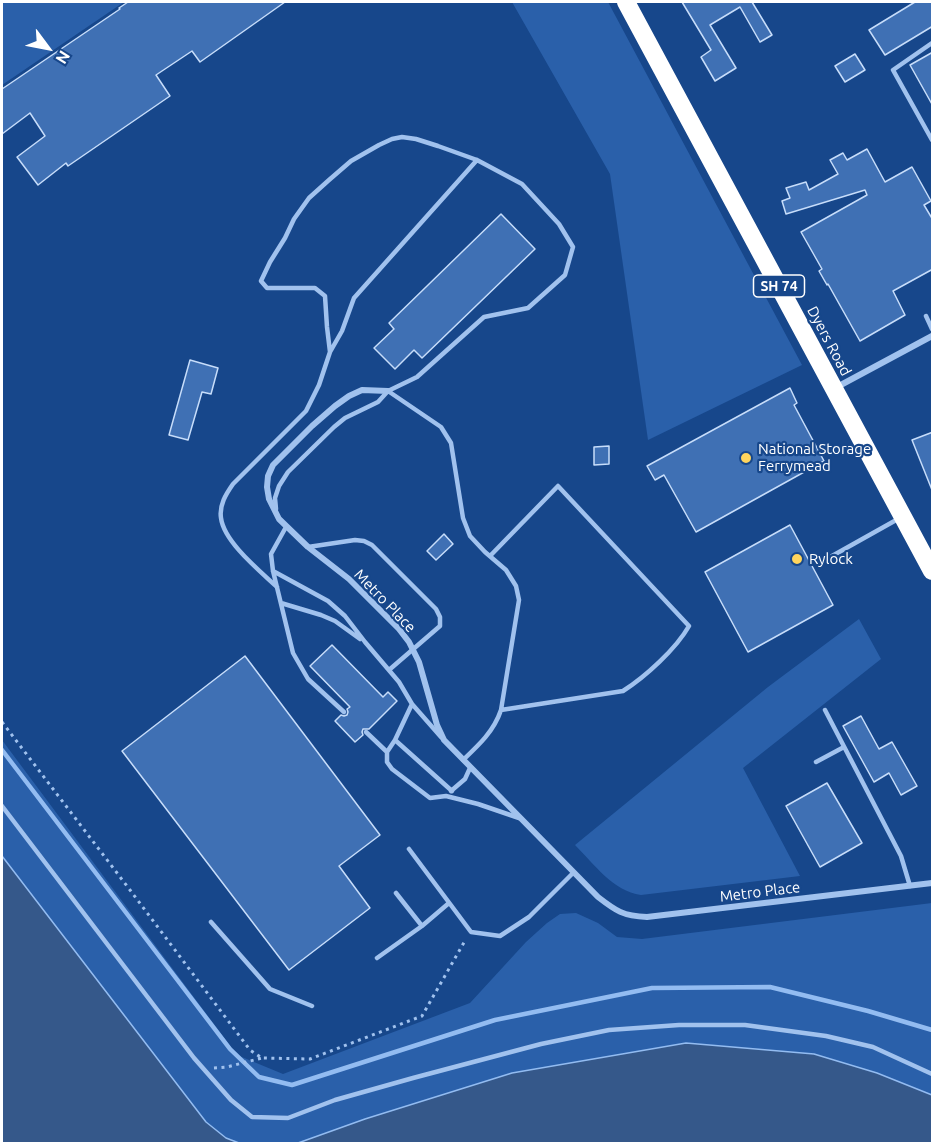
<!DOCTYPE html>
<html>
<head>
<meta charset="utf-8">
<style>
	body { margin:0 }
	#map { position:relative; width:934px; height:1145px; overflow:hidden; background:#17478b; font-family:Ubuntu,sans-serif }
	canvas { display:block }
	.frame { position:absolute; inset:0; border:3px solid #fff; pointer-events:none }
	.north { position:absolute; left:18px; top:18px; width:60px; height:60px; -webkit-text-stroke:4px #17478b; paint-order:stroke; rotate:122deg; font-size:16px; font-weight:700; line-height:24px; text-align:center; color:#fff }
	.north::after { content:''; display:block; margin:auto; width:21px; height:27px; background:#fff; clip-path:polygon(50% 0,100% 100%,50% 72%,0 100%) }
</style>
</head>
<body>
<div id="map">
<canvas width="934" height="1145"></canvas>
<div class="frame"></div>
<div class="north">N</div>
</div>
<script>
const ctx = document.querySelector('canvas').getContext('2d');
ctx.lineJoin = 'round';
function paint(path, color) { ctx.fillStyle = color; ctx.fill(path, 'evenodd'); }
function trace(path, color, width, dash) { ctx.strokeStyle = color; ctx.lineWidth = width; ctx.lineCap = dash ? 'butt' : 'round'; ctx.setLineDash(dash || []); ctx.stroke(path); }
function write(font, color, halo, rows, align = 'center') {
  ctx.font = font + ' Ubuntu,sans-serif'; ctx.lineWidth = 4.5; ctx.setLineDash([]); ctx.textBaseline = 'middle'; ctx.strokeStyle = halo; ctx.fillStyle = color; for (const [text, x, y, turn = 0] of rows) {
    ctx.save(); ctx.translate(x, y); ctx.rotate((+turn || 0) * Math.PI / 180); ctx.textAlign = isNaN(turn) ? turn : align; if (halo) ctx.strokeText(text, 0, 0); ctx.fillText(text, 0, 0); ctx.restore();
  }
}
paint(new Path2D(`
	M2,2h122l-122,83z
	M512,2h96l194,363 -154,75 -38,-266z
	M859,619l22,40 -138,109 57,108 -159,19c-28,-4 -47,-31 -66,-50l193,-158z
	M2,740l235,315 46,19 187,-71 56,-61 21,-19 13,-9 16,-1 22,10 19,14 25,2 290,-36v192l-55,-22 -569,68 -10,2h-59l-13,-5 -20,-15 -204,-267z`), '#2a60aa');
const water = new Path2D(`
	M2,856l204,266 20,16 13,5h-237z
	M686,1043l128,11 63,19 55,22v48h-634l67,-24 147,-46z`);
paint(water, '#35588a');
trace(water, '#93bcf1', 1.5);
trace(new Path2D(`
	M2,750l228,299 29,28 33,8 203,-65 157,-32 118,-1 98,24 64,19`), '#93bcf1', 4.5);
const building = new Path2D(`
	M128,2h157l-85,60 -8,-11 -36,24 14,21 -102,70 -2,-3 -28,22 -21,-28 28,-21 -15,-23 -28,21v-45l118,-80 -1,-1z
	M682,2h70l20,33 -12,7 -20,-35 -30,18 26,43 -21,13 -14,-24 10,-7z
	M915,2h18v24l-48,29 -16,-25z
	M933,52v54l-23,-41z
	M855,54l10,16 -20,12 -10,-16z
	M867,149l18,33 27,-15 19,34 -7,4 9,15v49l-40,22 12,24 -45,26 -32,-57 -1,1 -8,-14 3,-2 -21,-37 66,-37 -2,-5 -79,24 -4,-13 8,-3 -4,-10 20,-6 3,8 29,-16 -8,-14 13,-7 4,7z
	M501,214l34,35 -113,109 -8,-8 -19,19 -21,-21 20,-19 -5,-6z
	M190,360l28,8 -7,26 -9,-2 -14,48 -19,-5z
	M790,388l7,15 -3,2 30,56 -128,71 -32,-57 -9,5 -8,-14z
	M933,432v58h-1l-20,-50z
	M609,446v18l-15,1v-18z
	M790,525l43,80 -85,47 -43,-80z
	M444,534l9,10 -17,16 -9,-9z
	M332,645l51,52 5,-5 9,9 -28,28h-6l-1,3 1,3 -8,7 -20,-21 6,-6 3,1 3,-1 1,-3 -1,-3 3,-2 -40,-41z
	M245,656l135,179 -41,31 31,42 -81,62 -167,-219z
	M861,716l18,33 13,-7 25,44 -16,9 -12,-22 -15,9 -31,-56z
	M827,783l35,60 -42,24 -34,-61z`);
paint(building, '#3f70b4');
trace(building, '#c7ddfa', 1.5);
trace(new Path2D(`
	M2,722l128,168 120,160 12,8 48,1 112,-43 44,-77
	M214,1068l13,-1 35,-9`), '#a1c2ee', 3, [3, 4.5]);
trace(new Path2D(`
	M932,43l-39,27 39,70
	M926,316l6,13
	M388,391l53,36 10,16 12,75 7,18 15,16 21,18 10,16 3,14 -18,110c-7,21 -22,35 -38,50
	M276,509l-1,-11 4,-12 9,-14 46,-45 11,-9 33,-16 10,-11 29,-14 67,-60 44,-9 37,-33 8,-28 -14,-23 -37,-40 -45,-24 -39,-14 -22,-7 -14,-2 -10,2 -13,6 -28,16 -22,19 -20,18 -15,21 -9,19 -15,24 -9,19 6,7h48l10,8 2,31 3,25
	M286,527l-15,27 2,17 20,82 15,26 36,33
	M308,547l47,-7 9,1 8,4 64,64 4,8v9l-51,44
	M490,556l68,-70 131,140c-13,23 -44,51 -66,65l-122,19
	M832,556l66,-37
	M273,571l55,30 17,15 20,26 34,40 13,22 29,33
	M277,587c-17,-16 -53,-45 -56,-69 -2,-13 5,-24 12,-34l73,-73 13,-26 11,-33 12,-21 12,-33 123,-138
	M281,603l40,12 14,6 25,18
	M412,704l-17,36 -8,12v10l5,7 38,29 16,-2 32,8 41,14
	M825,710l76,146 9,30
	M366,732l21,20
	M395,740l57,51
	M816,762l28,-15
	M451,791l14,-12 5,-11
	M2,806l192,252 37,42 21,17 36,1 47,-18 78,-22 128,-34 68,-14 70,-5h66l81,11 47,11 59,27
	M409,849l62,83 29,4 29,-19 44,-44
	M211,922l59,67 42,17
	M422,926l27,-23
	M377,958l45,-32 -26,-33`), '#a1c2ee', 4.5);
trace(new Path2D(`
	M837,387l95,-51
	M388,391l-26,-1 -13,6 -14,10 -23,20 -39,39 -5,11 -1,11 2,12 10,20 29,28 41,32 50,50 10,13 10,20 18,63 7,15 154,157c18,14 25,19 49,20l285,-34`), '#a1c2ee', 6);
trace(new Path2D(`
	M626,2l306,569`), '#fff', 18);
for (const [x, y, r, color] of [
	[746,458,6,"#ffd55e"],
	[797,559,6,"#ffd55e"]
]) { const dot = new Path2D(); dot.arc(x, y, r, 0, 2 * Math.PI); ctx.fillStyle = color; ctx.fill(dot); trace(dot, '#17478b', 2); }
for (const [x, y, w] of [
	[779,286,51]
]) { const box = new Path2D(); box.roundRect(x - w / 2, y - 11, w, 22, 4.5); ctx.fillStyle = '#17478b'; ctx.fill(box); trace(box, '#fff', 1.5); }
write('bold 14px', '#fff', null, [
	["SH 74",779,286]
]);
write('15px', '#fff', '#17478b', [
	["Dyers Road",829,341,62],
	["Metro Place",385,601,46],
	["Metro Place",760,892,-7]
]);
write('15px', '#fff', '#17478b', [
	["National Storage",758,449],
	["Ferrymead",758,466],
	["Rylock",809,559]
], 'left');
</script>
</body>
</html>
